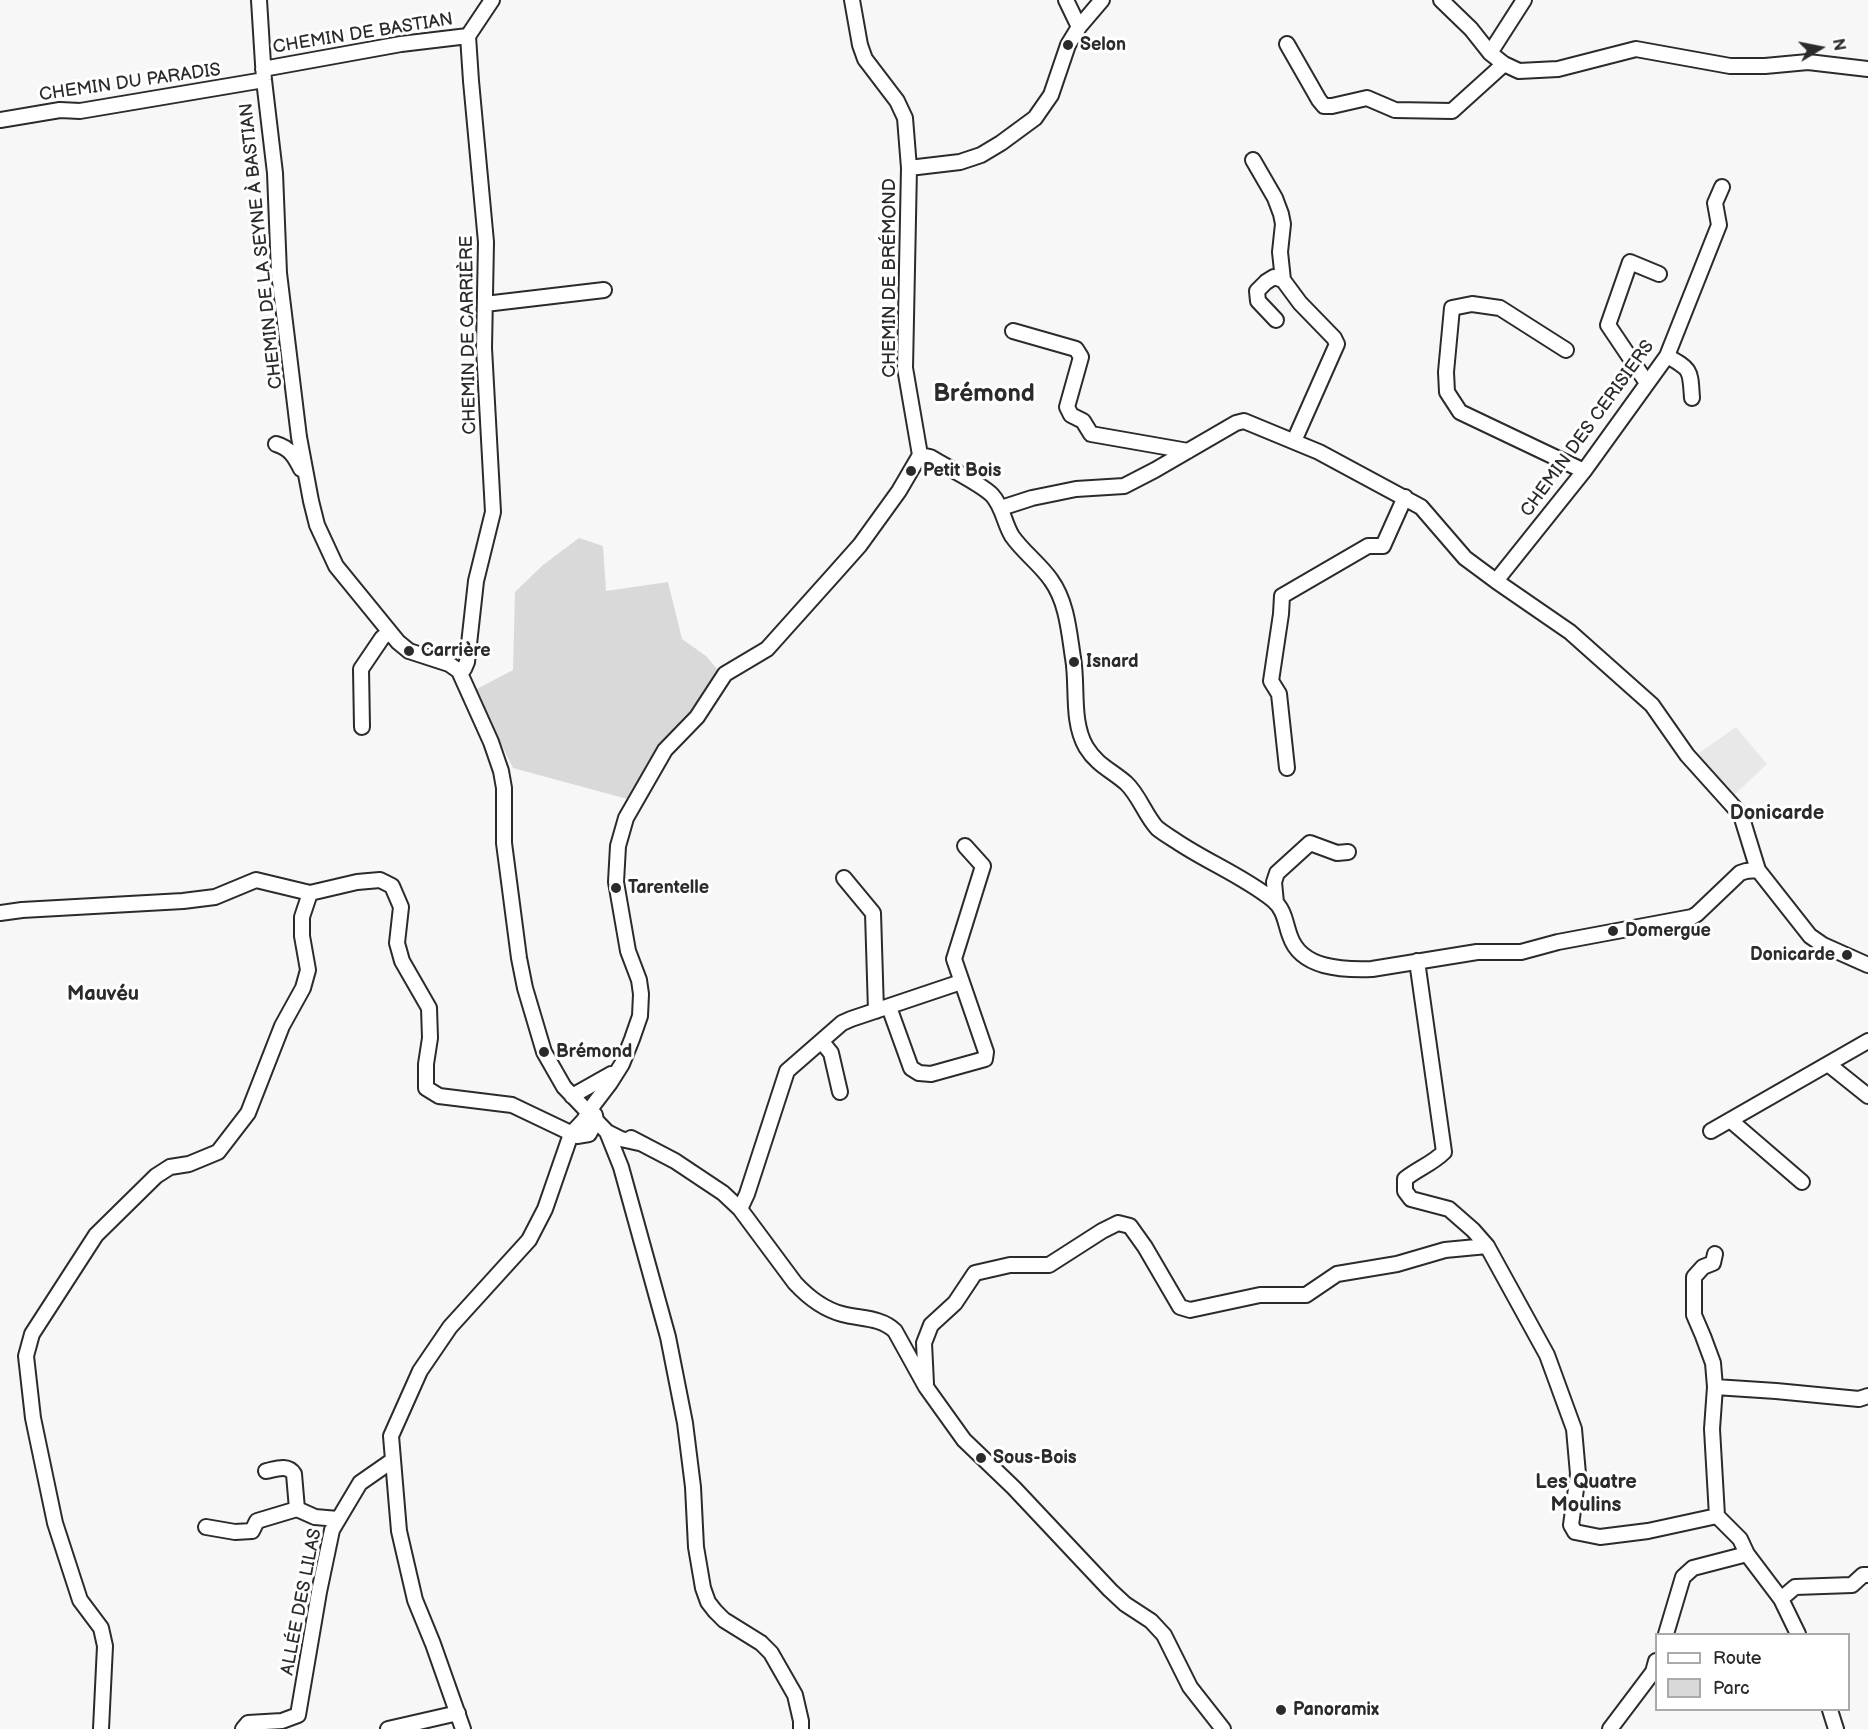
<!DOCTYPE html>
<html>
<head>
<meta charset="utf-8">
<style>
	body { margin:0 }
	#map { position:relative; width:1868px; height:1729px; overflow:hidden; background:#f7f7f7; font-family:"Balsamiq Sans",sans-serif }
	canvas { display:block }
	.legend { position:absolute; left:1655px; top:1633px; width:195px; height:78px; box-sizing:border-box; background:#fff; border:2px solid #aaa; margin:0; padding:8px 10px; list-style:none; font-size:18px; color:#2b2b2b }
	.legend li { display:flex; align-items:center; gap:12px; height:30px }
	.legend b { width:30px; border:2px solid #aaa }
	.north { position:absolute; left:1790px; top:18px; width:60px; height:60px; -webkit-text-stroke:4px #fff; paint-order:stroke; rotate:80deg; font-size:16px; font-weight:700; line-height:24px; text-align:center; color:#2b2b2b }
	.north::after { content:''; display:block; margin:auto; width:21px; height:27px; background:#2b2b2b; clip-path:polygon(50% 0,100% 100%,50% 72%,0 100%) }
</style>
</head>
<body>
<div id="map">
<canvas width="1868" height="1729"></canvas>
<ul class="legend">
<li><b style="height:8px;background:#fff"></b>Route</li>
<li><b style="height:16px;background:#d9d9d9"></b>Parc</li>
</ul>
<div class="north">N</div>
</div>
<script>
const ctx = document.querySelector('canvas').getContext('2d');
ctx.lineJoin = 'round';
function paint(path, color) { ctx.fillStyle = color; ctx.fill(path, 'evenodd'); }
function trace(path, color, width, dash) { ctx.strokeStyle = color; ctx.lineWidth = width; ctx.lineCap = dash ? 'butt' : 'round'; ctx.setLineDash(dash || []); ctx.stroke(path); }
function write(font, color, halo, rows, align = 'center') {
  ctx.font = font + ' "Balsamiq Sans",sans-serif'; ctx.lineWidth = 6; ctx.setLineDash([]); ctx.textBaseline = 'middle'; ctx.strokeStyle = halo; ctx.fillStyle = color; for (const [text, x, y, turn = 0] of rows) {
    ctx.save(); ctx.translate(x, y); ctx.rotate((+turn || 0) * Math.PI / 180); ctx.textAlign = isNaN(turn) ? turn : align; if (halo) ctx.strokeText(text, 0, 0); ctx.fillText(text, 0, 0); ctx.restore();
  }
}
paint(new Path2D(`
	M1736,727l31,37 -35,33 -37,-41z`), '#e8e8e8');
paint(new Path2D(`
	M579,538l24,8 3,45 62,-9 14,57 24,17 16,19 -91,125 -118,-32 -38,-78 38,-20 2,-78 28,-27z`), '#d9d9d9');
const minor = new Path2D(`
	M259,0l5,80 11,93 4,100 20,164 12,64 6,24 19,41 62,76 11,9 40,13 10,7 32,71 10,29 3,17v55l15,115 6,30 19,64 20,35 43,45 14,7 18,4
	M1066,0l13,27
	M1441,0l30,29 19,24 14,11 15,7 39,-2 78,-20 94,17h35l43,-4 60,7
	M1287,44l32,56 5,6h8l35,-8 28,12 57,1 52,-47
	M1490,53l34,-53
	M263,69l138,-25 67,-8
	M0,120l60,-10 20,1 184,-31
	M1253,160l22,38 6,16 2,10 -3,28 3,28
	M909,168l51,-6 21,-7 20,-12 34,-25 16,-23 17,-50 11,-18 23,-27
	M485,304l119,-14
	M1276,320l-18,-19 -1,-10 9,-9 8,-5 9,3 17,23 34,35 3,6 -43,97
	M1013,331l63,18 5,8 -14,50 4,8 12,6 8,13 97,17
	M1566,350l-66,-42 -28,-4 -20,4 -6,64 1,20 13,20 124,59
	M1667,356c25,14 23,14 25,42
	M1647,383l-39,-58 22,-63 29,12
	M276,444c14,4 19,13 25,25
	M920,455l10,2c16,10 50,26 62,38 11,12 12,28 20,41 11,16 28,28 39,44 16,22 18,52 22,78 5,28 -2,63 13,89 11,18 25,23 40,36 13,12 19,32 31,45 6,5 13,9 19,13 31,21 67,35 97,59 12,10 12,23 17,36 11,33 53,34 82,33l105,-17h44l37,-10 134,-25 5,-3 43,-41 6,-2 12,-1
	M1001,508l31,-10 44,-9 48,-3 31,-16 81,-47 8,-2 75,31 102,55 44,51 31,23 74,51 82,73 35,50 54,60 17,55 52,66 13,9 45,20
	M1496,581l88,-110 83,-115 52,-131 -4,-22 7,-16
	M459,671l5,-2 3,-7 9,-81 17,-69 -9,-164 2,-106 -15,-161 -3,-45 24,-36
	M362,727l-1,-58 21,-31 7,-6
	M1287,768l-8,-74 -8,-13 10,-67 1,-18 86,-50h15l22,-49
	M844,878l29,35 3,98
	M1276,903l-2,-21 3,-9 33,-30 27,10 11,-1
	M0,913l22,-3 161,-9 32,-4 41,-17 54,13 47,-11 23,-2 12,6 9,21 -4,36 5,18 27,47 1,30 -4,26v24l13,8 73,9 65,31 12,-2 7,-13 -1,-6
	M1417,961l27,191c-12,12 -27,17 -39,27v12l6,8 38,10 24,21 14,16 60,109 27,74 4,45 -7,51 4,7 25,5 48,-6 69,-15
	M889,1007l22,61 8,5 12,1 54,-15 1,-7 -32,-93 29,-93 -18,-20
	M822,1042l9,11 9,39
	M1828,1064l40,32
	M572,1096l39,-22
	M1730,1120l72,62
	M1711,1131l157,-90
	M607,1132l14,35 47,170 17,86 8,64 3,60 7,41 5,14 7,9 9,9 37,23 10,10 24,42 6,26v8
	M631,1138l44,23 48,32 17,16 55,74c13,14 28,26 47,31 18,5 39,3 53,17l31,56 38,53 50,48 96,102 15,14 26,17 13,14 26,52 33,42
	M740,1209l7,-15 40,-123 55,-48 9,-4 110,-37
	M1715,1254l-2,9 -10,4 -9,10v38l9,21 10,27 2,24 -3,42 5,87
	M926,1384l-2,-41 7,-18 24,-22 20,-30 35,-8h39l53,-34 16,-8 12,3 15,21 35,60 10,3 70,-15h46l31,-21 60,-10 48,-14 42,-4
	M1715,1387l61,4 83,8 9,-3
	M266,1471c10,-2 22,-7 28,3l3,35
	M1717,1516l23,23 7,15 34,45 17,35
	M206,1527l29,5 17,-1 5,-10 40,-12 18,8 23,2
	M1781,1599l14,-12 57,-2 11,-10h5
	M1666,1634l17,-57 10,-9 54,-14
	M1830,1710l6,19
	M101,1729l4,-83 -4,-18 -21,-28 -25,-77 -22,-105 -7,-62 6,-22 64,-99 60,-59 14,-9 19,-3 29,-12 30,-39 34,-87 21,-38 5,-18 -6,-34v-19l8,-24
	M243,1729l5,-6 34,-2 16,-6 21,-123 13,-62 28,-47 33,-23
	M388,1729l70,-16
	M463,1729l-30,-85 -18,-44 -16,-69 -8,-95 29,-65 30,-44 79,-87 16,-31 26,-75 13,-14 10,-16 16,-21 12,-19 10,-25 8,-23 1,-22 -2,-14 -11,-29 -12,-69 2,-36 8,-28 39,-68 32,-33 28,-43 42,-25 69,-77 24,-27 39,-54 21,-36 -15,-87 4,-200 -4,-50 -8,-17 -32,-42 -5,-14 -8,-45
	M1610,1729l43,-57 3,-11`);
trace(minor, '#2b2b2b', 18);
trace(minor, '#fff', 14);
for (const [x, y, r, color] of [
	[1068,45,6,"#2b2b2b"],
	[911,471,6,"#2b2b2b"],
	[409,651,6,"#2b2b2b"],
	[1074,662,6,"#2b2b2b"],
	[616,888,6,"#2b2b2b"],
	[1613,931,6,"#2b2b2b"],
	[1847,955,6,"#2b2b2b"],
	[544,1052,6,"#2b2b2b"],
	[981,1458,6,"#2b2b2b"],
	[1281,1710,6,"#2b2b2b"]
]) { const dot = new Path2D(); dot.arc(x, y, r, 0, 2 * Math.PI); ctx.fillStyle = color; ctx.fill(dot); trace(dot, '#fff', 2); }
write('18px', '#2b2b2b', '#fff', [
	["CHEMIN DE BASTIAN",363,34,-9],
	["CHEMIN DU PARADIS",130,83,-8],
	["CHEMIN DE LA SEYNE À BASTIAN",262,246,-96],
	["CHEMIN DE BRÉMOND",890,278,-90],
	["CHEMIN DE CARRIÈRE",469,335,-91],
	["CHEMIN DES CERISIERS",1588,429,-54],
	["ALLÉE DES LILAS",302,1602,-79]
]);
write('bold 18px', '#2b2b2b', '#fff', [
	["Selon",1080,45],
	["Petit Bois",923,471],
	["Carrière",421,651],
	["Isnard",1086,662],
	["Tarentelle",628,888],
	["Domergue",1625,931],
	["Donicarde",1835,955,"right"],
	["Brémond",556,1052],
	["Sous-Bois",993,1458],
	["Panoramix",1293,1710]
], 'left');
write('bold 20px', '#2b2b2b', '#fff', [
	["Donicarde",1777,814],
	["Mauvéu",103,995],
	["Les Quatre",1586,1483],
	["Moulins",1586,1506]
]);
write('bold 24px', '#2b2b2b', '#fff', [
	["Brémond",984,395]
]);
</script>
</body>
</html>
